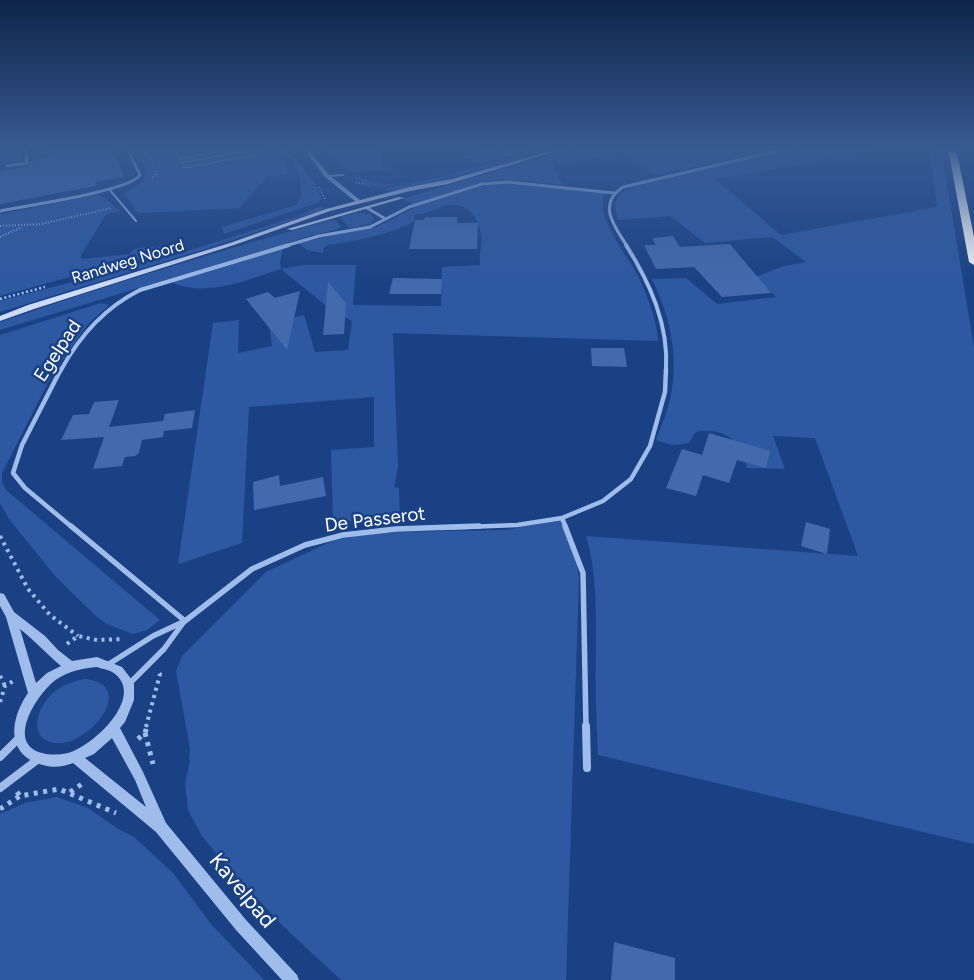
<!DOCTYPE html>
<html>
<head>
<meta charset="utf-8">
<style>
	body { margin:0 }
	canvas { display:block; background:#1a4183 }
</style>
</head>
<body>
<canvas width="974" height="980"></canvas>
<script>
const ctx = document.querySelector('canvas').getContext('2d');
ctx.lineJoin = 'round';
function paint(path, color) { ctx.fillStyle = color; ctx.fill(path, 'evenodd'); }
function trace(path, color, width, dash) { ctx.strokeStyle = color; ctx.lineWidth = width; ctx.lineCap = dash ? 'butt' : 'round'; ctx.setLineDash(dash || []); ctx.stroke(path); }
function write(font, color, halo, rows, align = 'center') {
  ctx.font = font + ' Figtree,sans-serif'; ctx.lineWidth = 5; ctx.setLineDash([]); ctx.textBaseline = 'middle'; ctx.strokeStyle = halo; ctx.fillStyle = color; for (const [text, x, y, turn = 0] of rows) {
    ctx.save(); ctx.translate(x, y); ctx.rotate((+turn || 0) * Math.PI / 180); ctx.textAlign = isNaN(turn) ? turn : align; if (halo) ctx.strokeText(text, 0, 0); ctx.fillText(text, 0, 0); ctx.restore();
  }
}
paint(new Path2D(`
	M21,148l1,12 -17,4 -5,-3v-10z
	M134,148h40l6,11 57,-11h24l4,5 11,-3 -2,-2h15l5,7 -11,4 6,16 -21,1 -29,32 -98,5 -4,-1 -13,-18 20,-14 2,-10z
	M324,148h58l-1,18 18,4 -50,2z
	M501,148h39l-127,33 -29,6h-6l-29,-10c12,-1 22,6 34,7 28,2 67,-13 94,-20l-9,-7z
	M547,148h8l-119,34 -45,10 -5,-4 53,-11z
	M575,148h204l-124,27 -29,-22 -55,9 -5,-1 -13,4 9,20 -46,-5h-19l-16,2 -67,22 -12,-5z
	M800,148h89l-174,31 66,56 150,-27 6,-2 -8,-58h12l33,199v497l-376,-89c-2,-36 -3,-72 -2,-108 0,-37 1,-75 -10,-111l272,20 -43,-118 -42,-2 12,33 -38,-1c-5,-20 -14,-35 -36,-37 -4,0 -12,-1 -16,2 -2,2 -4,8 -6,10l-16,2 -17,-5c4,-11 9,-22 12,-33 13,-43 3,-89 -16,-128l34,-1 31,26 59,-7 -21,-20 29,-11 22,-4 -34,-25 -67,6 -35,-27 -52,4c-8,-25 4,-29 25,-37z
	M295,157l19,25 7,16 -2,4 -95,32 -2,-7 75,-22 4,-9 -1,-19 -9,-16z
	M504,183l101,10c-11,24 22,61 33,83 9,19 19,43 20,65l-265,-8 5,134 -4,20 5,1 1,30 -58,4 -9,2 -2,-74 43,-3v-50l-125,10 -7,136 -64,21 35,-241 26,-3 -1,33 34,-7 -3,-23 35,-8 11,37 33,-2 4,-29 -22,-12 -49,-40c-34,11 -75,29 -110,13l112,-34 -3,14 1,7 22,-4h53l-3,40 88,1 1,-39 38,-2c-1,-10 2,-20 1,-30 -1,-17 -15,-34 -33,-30 -13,3 -18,9 -33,9l-2,8c-27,14 -55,18 -85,23l-4,2 -1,6 -16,-3 -8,-7 46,-11 32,-5 39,-20 64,-20z
	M97,195l8,3 15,13 -14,3 -26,43 2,2 48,-5 3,-4 5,-2 49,-3 -187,51v-82z
	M320,206l4,3 -109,37 -215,66v-11l174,-46 125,-39z
	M357,213l13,1 4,4 -3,6 -22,4 -9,-11z
	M334,219l7,7 -3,3 -28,7 -310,94v-8c110,-38 222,-72 334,-103z
	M101,303l8,2 -22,20 -35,50 -50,98v9l4,8 154,130 -13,10 -14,4 -26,-10 -11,-8 -40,-39 -47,-58 -9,-16v-168z
	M566,519l8,28 5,31 -13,402h-225l-58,-54 -59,-63 -22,-27 -14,-26 -3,-27 4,-17 1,-18 -14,-77 6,-15 84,-84 64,-30 25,-7 44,-3 107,-2z
	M86,679c50,6 7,62 -25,64 -33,1 -27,-33 -9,-49 10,-9 21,-13 34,-15z
	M57,797l31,11 30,21 16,8 39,36 38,51 53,56h-264v-166l25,-11z`), '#2d59a2');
const water = new Path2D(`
	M174,148h63l-57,11z
	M248,151l5,4 -69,13 -3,-5z`);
paint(water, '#365384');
trace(water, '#92b6ed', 1);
paint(new Path2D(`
	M47,148h66l11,29 -29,5 1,4 -12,2 -84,16v-33l29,-5 1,-4 20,-7z
	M425,217h32v6h21l-1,26h-68l6,-29h9z
	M673,236l7,11 50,-3 41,49 -49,4 -28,-30 -38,2 -12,-24h12l-4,-7z
	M393,278l49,1 -1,15h-52z
	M328,282l18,21 -2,31 -21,1z
	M300,291l-13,59 -41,-51 22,-7 7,6z
	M591,348h33l3,19 -35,-1z
	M119,400l-10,27 54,-6 2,-7 30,-4 -3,18 -28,3 -1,6 -21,3 -3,13 -4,3 -10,1 -3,9 -29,3 11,-32 -43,3 12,-25 16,-1 5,-12z
	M709,433l61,18 -4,17 -29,-8 -8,23 -26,-8 -7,21 -30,-8 16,-39 20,6z
	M279,475l1,11 43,-9 3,19 -72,14 -1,-28z
	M806,522l24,7 -3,25 -26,-8z
	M614,942l61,16v22h-64z`), '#436aad');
trace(new Path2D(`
	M148,148v5l9,22 -7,3
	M466,157l33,-9
	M356,182l15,4
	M319,187l6,12
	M0,226l41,-2 71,-16
	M0,237l22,-10`), '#9fbceb', 2, [1, 2]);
trace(new Path2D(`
	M0,299l45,-12`), '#9fbceb', 2.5, [2, 2.5]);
trace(new Path2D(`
	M0,536l28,53 22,26 28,21
	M67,644l11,-8 19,4 26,-1
	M0,676l5,10
	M0,702l5,-16 10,-6
	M146,727l14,-53 -2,-2`), '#9fbceb', 4, [3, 4.5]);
trace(new Path2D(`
	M145,733l8,31
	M138,739l7,-6 2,-7
	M17,792l3,4 39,-7 57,24
	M70,792l12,-8
	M0,809l20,-13`), '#9fbceb', 5, [4, 5.5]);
trace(new Path2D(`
	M327,176l16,-1
	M109,189l27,32`), '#9fbceb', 2);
trace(new Path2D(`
	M7,166l20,-3 -2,-15
	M367,208l17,10
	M0,211c24,-5 130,-20 140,-36l-13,-27
	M285,246l34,-10 51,-9 39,-20 73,-23 26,-2 106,11
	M627,246c-13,-20 -30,-42 -4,-59l167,-39`), '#9fbceb', 3);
trace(new Path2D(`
	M626,245c24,38 43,80 40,125
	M61,370c19,-35 43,-62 79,-80l149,-45`), '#9fbceb', 4);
trace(new Path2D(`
	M61,369l-39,76 -9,28 12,15 48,40
	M562,518l4,10
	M441,528l76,-3 45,-7 41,-17 28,-22 19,-33 15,-54 1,-23`), '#9fbceb', 4.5);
trace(new Path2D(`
	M71,526l114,95
	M565,526l18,47 3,154
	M109,664l44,-28 32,-15 67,-52 53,-24 38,-10 53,-6 83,-3
	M129,684l35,-35 19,-26`), '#9fbceb', 5.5);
trace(new Path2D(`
	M586,726l1,42
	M0,757l17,-17
	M0,788l37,-28`), '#9fbceb', 8);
paint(new Path2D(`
	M303,148h4l22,27 31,25v2h-4l-31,-25z
	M0,593l4,1 10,18 31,24 13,14 14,11 25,-4 25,10 10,13 2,4v16l-9,22 -5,6 23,44 23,51 80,97 51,55 2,5h-17l-46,-50 -80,-98 -83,-69c-9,4 -21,5 -30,2 -38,-10 -33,-46 -15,-72l-22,-76 -6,-11zM20,629c14,11 27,25 41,37l-14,7 -11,10zM97,667c5,2 14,3 18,7 30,24 -23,73 -47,79 -9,2 -18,2 -26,0 -38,-10 -3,-62 15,-74 12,-8 26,-11 40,-12zM112,738l23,42 11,27 -61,-49 9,-4z`), '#9fbceb');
paint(new Path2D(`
	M560,148h8l-120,36 -38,7 -80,20 -96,34 -200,64 -34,12v-5l28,-11 202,-62 96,-34 84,-22 42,-8z
	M399,197l5,1 -112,32 -5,-1z`), '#cbdbf8');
paint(new Path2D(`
	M948,148h8l18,89v28l-5,-3z`), '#fff');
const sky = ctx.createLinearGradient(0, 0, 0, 285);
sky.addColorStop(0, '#0e2448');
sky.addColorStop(0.52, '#385a93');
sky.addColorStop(1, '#385a9300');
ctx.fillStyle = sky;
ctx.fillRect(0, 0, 974, 285);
write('16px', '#fff', '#1a4183', [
	["Randweg Noord",128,262,-17]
]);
write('19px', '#fff', '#1a4183', [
	["Egelpad",58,351,-57],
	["De Passerot",375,520,-7]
]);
write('22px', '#fff', '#1a4183', [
	["Kavelpad",242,891,50]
]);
</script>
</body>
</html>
